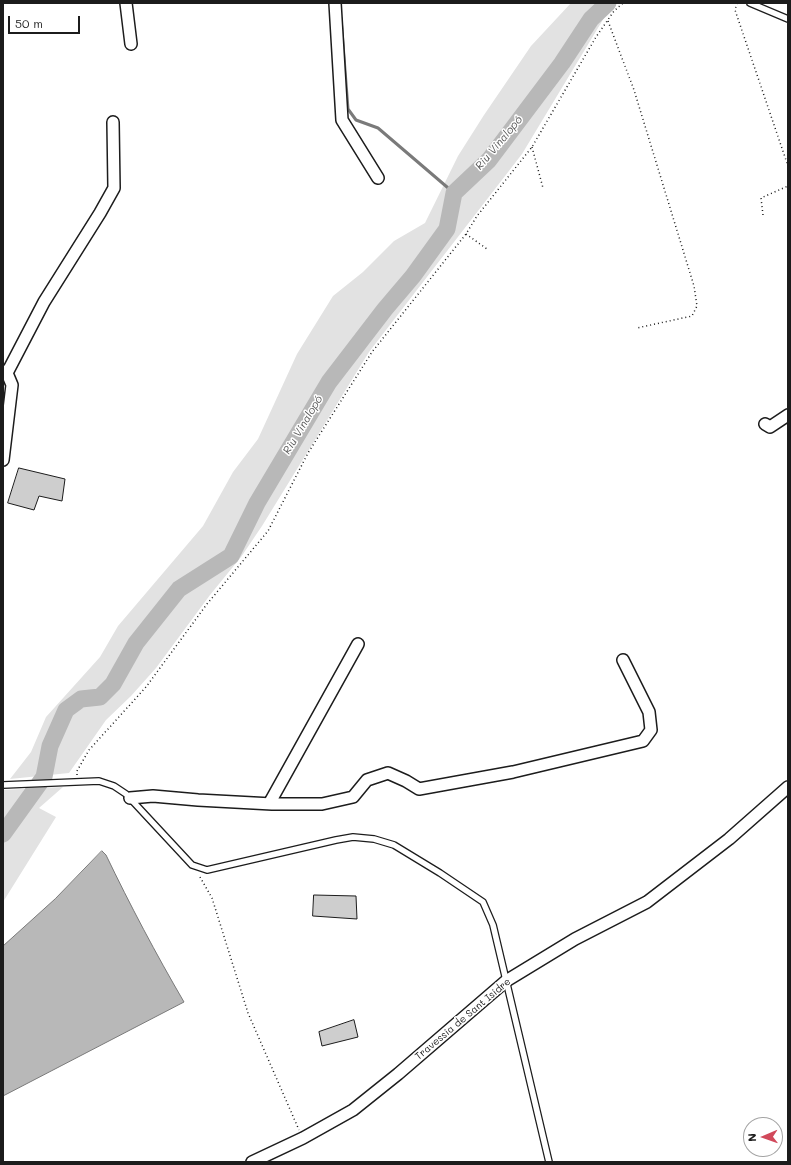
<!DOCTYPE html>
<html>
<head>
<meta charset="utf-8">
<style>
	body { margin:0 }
	#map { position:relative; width:791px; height:1165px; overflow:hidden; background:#fff; font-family:Mali,sans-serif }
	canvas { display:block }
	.frame { position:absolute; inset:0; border:4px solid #1c1c1c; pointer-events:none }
	.north { position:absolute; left:743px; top:1117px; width:40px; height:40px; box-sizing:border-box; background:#fff; border:1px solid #a4a4a4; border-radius:50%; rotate:268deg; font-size:11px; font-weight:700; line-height:16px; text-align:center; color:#1c1c1c }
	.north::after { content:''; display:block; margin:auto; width:14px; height:18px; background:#d1495b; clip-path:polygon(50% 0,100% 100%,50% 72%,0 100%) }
	.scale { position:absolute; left:8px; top:16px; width:72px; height:18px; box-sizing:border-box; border:2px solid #1c1c1c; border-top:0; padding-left:5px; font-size:12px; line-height:14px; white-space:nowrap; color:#1c1c1c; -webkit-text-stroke:3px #fff; paint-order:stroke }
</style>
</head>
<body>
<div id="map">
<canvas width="791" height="1165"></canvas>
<div class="frame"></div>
<div class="north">N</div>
<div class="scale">50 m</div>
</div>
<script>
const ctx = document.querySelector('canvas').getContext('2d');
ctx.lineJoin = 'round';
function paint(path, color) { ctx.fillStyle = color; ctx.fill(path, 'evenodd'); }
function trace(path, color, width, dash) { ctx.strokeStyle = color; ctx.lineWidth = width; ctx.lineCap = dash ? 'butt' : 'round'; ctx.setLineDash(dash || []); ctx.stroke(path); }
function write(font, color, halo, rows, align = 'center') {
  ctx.font = font + ' Mali,sans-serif'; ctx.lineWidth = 3; ctx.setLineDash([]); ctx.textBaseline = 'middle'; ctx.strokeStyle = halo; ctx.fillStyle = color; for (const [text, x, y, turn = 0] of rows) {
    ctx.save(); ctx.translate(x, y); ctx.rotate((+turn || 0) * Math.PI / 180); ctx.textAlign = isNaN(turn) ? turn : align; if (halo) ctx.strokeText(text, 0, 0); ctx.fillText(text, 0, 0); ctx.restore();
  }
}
paint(new Path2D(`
	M571,3h46l-10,10 -85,141 -153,198 -107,174 -21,31 -31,38 -54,73 -25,28 -25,24 -37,53 -59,6 21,-27 15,-35 54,-60 18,-31 85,-100 30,-54 25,-33 39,-85 36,-58 30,-24 31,-31 31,-18 33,-67 26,-41 47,-69z
	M63,787l-24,21 17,9 -53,85v-112z`), '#e2e2e2');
const water = new Path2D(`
	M102,851l4,4c24,50 50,99 78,147l-181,94v-150l52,-47z`);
paint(water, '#b8b8b8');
trace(water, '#7a7a7a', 1);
trace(new Path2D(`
	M341,18l7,91 8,11 22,8 76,65`), '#7a7a7a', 3);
trace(new Path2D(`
	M3,834l41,-57 6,-31 16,-36 15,-11 19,-2 13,-13 23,-41 43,-54 52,-33 26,-53 72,-121 56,-73 28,-33 34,-47 7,-36 35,-33 73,-97 29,-44 17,-16`), '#b8b8b8', 17);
const building = new Path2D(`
	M19,468l46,11 -3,22 -23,-5 -5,14 -26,-7z
	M314,895l42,1 1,23 -44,-3z
	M354,1020l4,17 -36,9 -3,-14z`);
paint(building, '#cecece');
trace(building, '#1c1c1c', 1);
const service = new Path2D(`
	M750,3l38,16
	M3,785l96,-4 15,5 12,8 66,71 15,5 129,-30 17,-3 21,2 20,6 46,28 43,29 10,23 56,237`);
const minor = new Path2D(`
	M126,3l5,41
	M335,3l7,117 36,58
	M3,371l4,2 5,12 -9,75
	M7,373l37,-71 56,-89 14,-25 -1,-66
	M765,424l5,3 18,-12
	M130,798l23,-2 45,4 74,4h50l31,-7 14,-17 21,-7 18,8 13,8 94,-17 130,-31 8,-11 -2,-18 -26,-52
	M269,804l89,-160
	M252,1162l51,-24 50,-28 45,-36 108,-93 69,-42 72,-37 82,-63 59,-52`);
trace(service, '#1c1c1c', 8);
trace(minor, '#1c1c1c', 14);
trace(new Path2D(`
	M737,3l-2,7 53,156
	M608,21l26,69 60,196 3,20 -5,10 -55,12
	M532,147l11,41
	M763,215l-2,-17 27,-12
	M466,234l21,15
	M77,775v-4l12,-21 57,-63 61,-83 61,-73 40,-78 64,-101 94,-118 11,-18 55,-69 64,-110 18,-26 9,-8
	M200,877l12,21 36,115 51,117`), '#1c1c1c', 1.5, [1, 3]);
trace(service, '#fff', 5.5);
trace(minor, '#fff', 11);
write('10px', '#1c1c1c', '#fff', [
	["Travessia de Sant Isidre",463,1019,-40]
]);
write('italic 11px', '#5a5a5a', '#fff', [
	["Riu Vinalopó",499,143,-50],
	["Riu Vinalopó",303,425,-59]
]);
</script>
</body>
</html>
